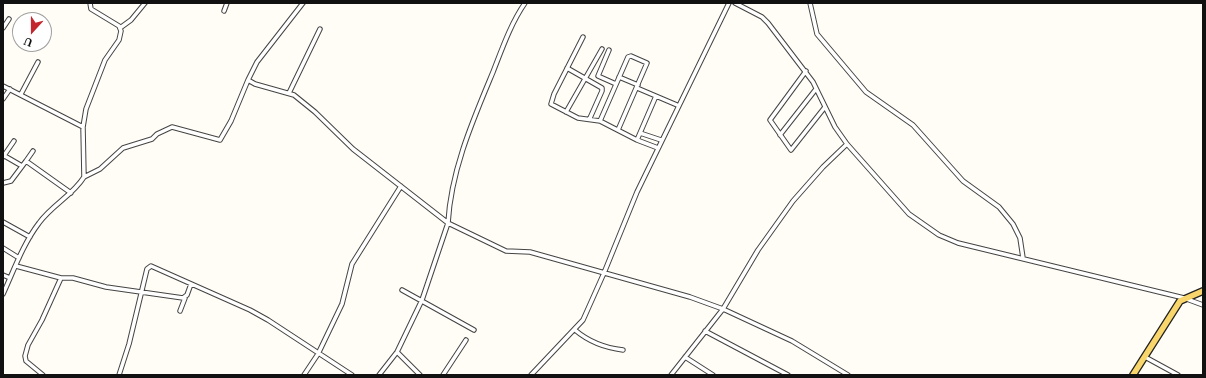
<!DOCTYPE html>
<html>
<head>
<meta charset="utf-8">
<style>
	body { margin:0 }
	#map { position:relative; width:1206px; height:378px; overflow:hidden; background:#fffdf5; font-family:"IBM Plex Serif",serif }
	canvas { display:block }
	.frame { position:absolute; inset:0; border:4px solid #111; pointer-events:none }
	.north { position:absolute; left:12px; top:12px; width:40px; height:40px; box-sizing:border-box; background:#fff; border:1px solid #a0a0a0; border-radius:50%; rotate:201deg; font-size:11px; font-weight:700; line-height:16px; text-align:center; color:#111 }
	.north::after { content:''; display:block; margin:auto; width:14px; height:18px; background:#c4262e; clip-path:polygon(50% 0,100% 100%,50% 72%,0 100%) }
</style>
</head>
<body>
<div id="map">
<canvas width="1206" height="378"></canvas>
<div class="frame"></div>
<div class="north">U</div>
</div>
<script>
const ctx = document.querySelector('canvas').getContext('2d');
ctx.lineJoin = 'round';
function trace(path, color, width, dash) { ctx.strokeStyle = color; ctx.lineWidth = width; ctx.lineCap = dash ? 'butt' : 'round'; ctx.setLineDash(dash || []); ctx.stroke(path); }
const street = new Path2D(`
	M303,3l-46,59 -9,18 7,4 39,11 21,17 38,37 95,74 -26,77 -25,52 -18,23
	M525,3c-14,20 -23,46 -32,69 -20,48 -42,98 -45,151l58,28 24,1 160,45 33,12 69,32 56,34
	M735,3l27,14 6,6 45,59 22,45 12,17 62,70 30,21 19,8 226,55 19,7
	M810,3l7,31 49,58 47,33 50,56 36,26 14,17 7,14 3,20
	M224,11l3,-8
	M3,28l6,-9
	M120,28l11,-8 14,-17
	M583,37l-29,57 -3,10 27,14 22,3 37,19 21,8
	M609,50l-11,26 18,8
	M567,68l35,20v3l-12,27
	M806,71l-36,49 21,30 34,-43
	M619,77l19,8
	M3,86l80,41
	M637,88l40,17
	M289,93l31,-64
	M21,94l17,-32
	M3,99l7,-10
	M566,112l36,-63
	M600,121l28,-64 3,-1 16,7 -29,67
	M640,133l21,7
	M780,135l36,-46
	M637,140l19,-44
	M3,155l19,11
	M3,157l11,-16
	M26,161l7,-10
	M84,177l16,-8 23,-21 29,-9 5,-5 15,-7 48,13 11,-19 17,-41
	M3,183l8,-2 15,-20 45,32
	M3,222l27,15
	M3,248l16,10
	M16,266l45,12h12l33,9 77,11 4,-3 4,-11
	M3,275l7,3
	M402,290l72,40
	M3,294c11,-24 20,-50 36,-71 13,-18 34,-28 45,-46l-1,-50 3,-18 19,-49 14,-20 2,-9 -2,-5 -28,-17 -1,-6
	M180,311l5,-13
	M575,330c13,11 31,18 48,20
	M705,331l83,44
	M397,352l23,23
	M685,357l28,18
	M1145,357l33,18
	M43,375l-17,-14 -1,-5 3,-11 14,-25 19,-42
	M119,375l10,-31 18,-75 4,-3 99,44 18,10 84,55
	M304,375l14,-21 24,-50 10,-40 49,-78
	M443,375l23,-35
	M531,375l52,-55 21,-47 33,-81 92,-189
	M671,375l52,-66 35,-59 35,-49 30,-34 24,-23`);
const primary = new Path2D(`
	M1133,375l47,-74 23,-10`);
trace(street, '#444', 5.5);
trace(primary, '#222', 8);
trace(street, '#fff', 3.5);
trace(primary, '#f9d66b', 5.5);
</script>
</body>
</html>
